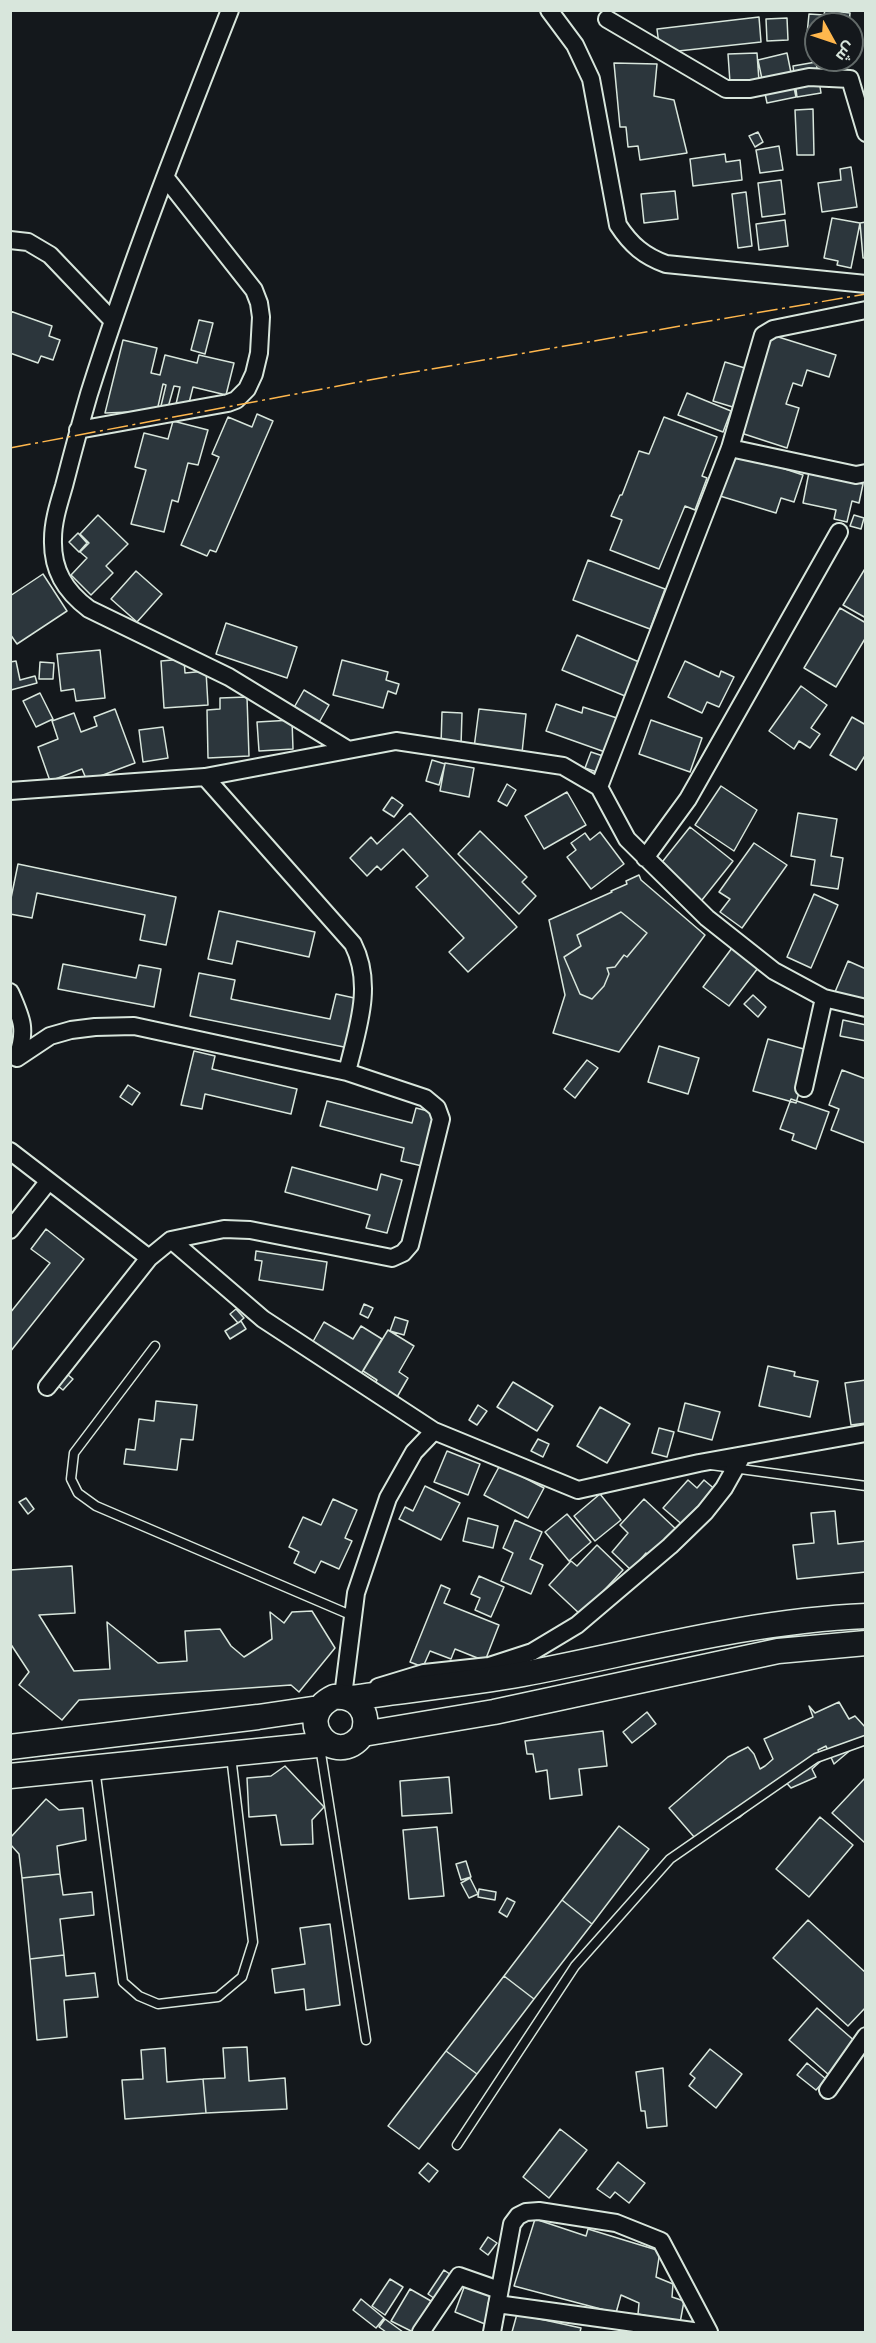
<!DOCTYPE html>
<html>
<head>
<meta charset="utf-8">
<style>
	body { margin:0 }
	#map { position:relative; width:876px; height:2343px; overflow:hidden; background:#14181c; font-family:Mulish,Cairo,sans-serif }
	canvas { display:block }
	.frame { position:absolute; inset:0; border:12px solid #d8e6dc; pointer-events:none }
	.north { position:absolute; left:804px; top:12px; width:60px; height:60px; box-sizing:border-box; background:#14181c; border:2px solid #626a69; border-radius:50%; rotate:130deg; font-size:16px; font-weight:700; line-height:24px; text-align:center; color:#d8e6dc }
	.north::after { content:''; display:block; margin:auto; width:21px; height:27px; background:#ffb74d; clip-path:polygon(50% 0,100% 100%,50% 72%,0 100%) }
</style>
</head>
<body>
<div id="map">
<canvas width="876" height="2343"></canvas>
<div class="frame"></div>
<div class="north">ش</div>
</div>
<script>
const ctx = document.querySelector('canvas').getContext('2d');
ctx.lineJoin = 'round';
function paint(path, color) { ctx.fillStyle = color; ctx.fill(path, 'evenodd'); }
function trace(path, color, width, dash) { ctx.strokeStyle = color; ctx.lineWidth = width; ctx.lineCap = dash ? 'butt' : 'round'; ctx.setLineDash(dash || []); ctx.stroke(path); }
const building = new Path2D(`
	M825,10l25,3 -1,11h-33v11l-9,-1 2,-20 15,1z
	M759,17l2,25 -101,11 -3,-24z
	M787,18l1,22 -21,1 -1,-22z
	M757,53l3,42 -29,2 -3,-43z
	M787,53l9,44 -29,6 -9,-43z
	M816,62l5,31 -24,4 -4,-31z
	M614,63l43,1 -3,32 20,4 13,53 -47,7 -2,-14 -10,1 -2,-20h-6z
	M813,109l1,46h-17l-2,-45z
	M758,132l5,10 -8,5 -6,-11z
	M779,146l4,24 -23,3 -4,-23z
	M725,154l1,8 14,-2 2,20 -49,6 -3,-27z
	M851,167l6,40 -35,5 -4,-29 23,-3 -1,-11z
	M781,180l4,34 -23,3 -4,-34z
	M675,191l3,28 -34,4 -3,-29z
	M746,192l6,54 -14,2 -6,-54z
	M832,218l28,5 -9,45 -14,-3 1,-4 -14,-3z
	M785,220l3,26 -29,4 -3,-26z
	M866,222v36h-3l-3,-35z
	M10,311l42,15 -3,10 11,4 -7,20 -12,-4 -3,7 -28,-10z
	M199,320l14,3 -8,31 -14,-4z
	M772,335l64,20 -7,22 -22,-7 -5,16 -9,-3 -7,21 13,4 -12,40 -46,-15z
	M123,340l34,8 -6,25 9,2 5,-20 32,8 2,-8 35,8 -8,32 -33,-8 -5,20 -12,-3 4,-17 -6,-1 -7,25 -7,-1 6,-25 -3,-1 -6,27 -52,2z
	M725,362l23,7 -12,39 -23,-7z
	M687,393l44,18 -8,21 -45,-17z
	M257,414l16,7 -57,131 -6,-2 -3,6 -26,-11 38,-88 -7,-3 16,-37 24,10z
	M664,417l53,20 -15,39 5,2 -12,32 -10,-4 -26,63 -49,-19 12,-30 -11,-4 9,-21h2l17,-44 10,3z
	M173,421l35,9 -10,35 -10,-2 -10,39 -6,-2 -8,32 -33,-8 15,-54 -11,-3 9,-34 24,6z
	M734,452l69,23 -9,27 -13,-4 -5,15 -56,-17z
	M809,472l54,12 -4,19 -7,-2 -5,21 -13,-3 2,-9 -33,-7z
	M98,515l30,29 -22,22 7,7 -22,22 -20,-20 16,-17 -7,-6 9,-9 -9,-9z
	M854,515l10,3 -3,11 -11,-3z
	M78,533l9,10 -8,9 -10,-10z
	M588,560l77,29 -15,40 -77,-29z
	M866,567v51l-23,-13z
	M136,571l26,23 -25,28 -26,-23z
	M43,574l24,37 -50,33 -7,-10v-38z
	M840,608l26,15v14l-30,50 -32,-19z
	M226,623l71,24 -10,31 -71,-24z
	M577,635l62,27 -14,34 -63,-26z
	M100,650l5,48 -29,3 -2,-12 -13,2 -4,-37z
	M184,659l1,14 21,-2 2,34 -44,3 -3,-47z
	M342,660l46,12 -2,8 13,4 -3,10 -8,-3 -5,17 -50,-13z
	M16,661l4,19 15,-4 2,7 -26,7 -1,-28z
	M685,661l34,16 2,-6 13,6 -15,30 -12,-5 -5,11 -34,-16z
	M40,662l14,1 -1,16h-14z
	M801,686l26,19 -16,23 9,6 -10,14 -11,-7 -5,8 -25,-18z
	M304,690l25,15 -12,21 -25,-15z
	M40,693l13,26 -17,8 -13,-26z
	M247,697l2,59 -41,2 -1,-48 13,-1v-11z
	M556,704l26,9 1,-6 34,11 -12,34 -59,-21z
	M115,709l20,54 -48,18 -5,-12 -32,12 -12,-34 20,-8 -6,-18 22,-8 7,19 16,-6 -3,-9z
	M479,709l47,5 -4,39 -48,-5z
	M442,712l20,1 -1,33 -20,-1z
	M852,717l14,8v29l-10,16 -26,-15z
	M292,720l1,29 -34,2 -2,-29z
	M651,720l51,18 -12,34 -51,-18z
	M163,727l5,31 -25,4 -4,-32z
	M591,752l15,5 -6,16 -15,-5z
	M432,760l13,4 -6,21 -13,-4z
	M445,763l29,5 -5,29 -29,-6z
	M507,784l9,6 -9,16 -9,-5z
	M721,786l36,24 -23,41 -39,-26z
	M567,792l19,33 -42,24 -19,-33z
	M392,797l11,8 -9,12 -11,-7z
	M410,813l107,114 -49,45 -19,-20 15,-14 -48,-51 12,-11 -25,-27 -22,21 -4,-4 -10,10 -17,-18 21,-21 6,7z
	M798,813l39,6 -6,37 12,2 -5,31 -27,-4 4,-25 -24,-4z
	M690,827l43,34 -35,44 -43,-34z
	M480,831l47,46 -5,5 14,14 -17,18 -61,-60z
	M600,832l24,32 -33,25 -24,-32 9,-7 -5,-7 14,-10 5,7z
	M754,843l33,22 -45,63 -22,-16 10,-13 -11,-7z
	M18,864l158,33 -10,48 -26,-5 5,-25 -108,-22 -5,25 -22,-4v-11z
	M639,875l2,5 64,55 -86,117 -66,-19 12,-38 -16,-75 63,-28 -1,-1 16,-7 -1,-3zM621,912l26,21 -20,24 -3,-2 -9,12 -8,1 2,6 -5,12 -12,13 -12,-5 -16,-37 17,-11 -4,-11z
	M814,894l24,11 -27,63 -24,-11z
	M219,911l96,21 -6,25 -72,-16 -5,23 -24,-5z
	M621,912l26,21 -20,24 -3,-2 -9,12 -8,1 2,6 -5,12 -12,13 -12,-5 -16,-37 17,-11 -4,-11z
	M732,948l26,20 -29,38 -26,-19z
	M848,961l18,8v35l-31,-12z
	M63,964l73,14 3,-13 22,4 -7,38 -96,-18z
	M199,973l36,7 -4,19 99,20 6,-25 23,5 -10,49 -159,-32z
	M753,995l13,12 -8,10 -14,-13z
	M843,1020l23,5v16l-26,-5z
	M768,1039l43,12 -15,52 -43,-12z
	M659,1046l40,12 -11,36 -40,-12z
	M194,1051l21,5 -3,13 85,20 -6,25 -86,-20 -3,15 -21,-4z
	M587,1060l11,8 -23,30 -11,-9z
	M842,1070l24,9 -1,64 -34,-13 8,-21 -10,-4z
	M128,1085l12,8 -8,12 -12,-8z
	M791,1099l38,13 -13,37 -24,-9 2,-6 -14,-5z
	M327,1101l85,22 4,-15 20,5 -14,53 -21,-5 3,-13 -84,-22z
	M292,1167l85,23 4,-16 21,6 -15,53 -21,-5 4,-13 -85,-23z
	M46,1229l38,30 -74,93v-39l40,-50 -19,-14z
	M256,1251l71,11 -4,28 -64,-10 3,-19 -7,-1z
	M364,1304l9,4 -5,10 -8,-4z
	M236,1309l8,9 -6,5 -8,-9z
	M395,1317l13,4 -4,14 -14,-4z
	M241,1321l5,8 -16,10 -5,-8z
	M324,1322l29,17 8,-13 21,13 -21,35 -50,-29z
	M388,1330l26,16 -15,26 9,6 -11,19 -22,-14 2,-3 -14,-9z
	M768,1366l27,6 -1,4 24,5 -8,36 -51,-11z
	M62,1370l11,9 -10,11 -10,-8z
	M866,1380v43l-15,2 -6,-42z
	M513,1382l40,24 -16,25 -40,-24z
	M156,1401l41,4 -4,35 -12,-1 -4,31 -53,-6 2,-15 9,1 4,-31 15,2z
	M685,1403l35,9 -8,28 -34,-9z
	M478,1405l9,6 -10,14 -8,-5z
	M600,1407l30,17 -23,39 -30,-17z
	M659,1428l15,4 -7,25 -15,-4z
	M538,1439l11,5 -6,13 -12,-6z
	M447,1451l33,13 -12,31 -34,-13z
	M500,1465l44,23 -16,30 -44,-23z
	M688,1480l9,8 7,-8 13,11 -32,36 -22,-19z
	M425,1486l35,17 -19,37 -42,-21 6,-12 8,4z
	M600,1494l21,26 -26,21 -21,-25z
	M26,1498l8,11 -6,5 -9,-12z
	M333,1499l24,11 -12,28 7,3 -13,28 -18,-8 -6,12 -21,-10 5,-11 -10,-5 14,-30 18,8z
	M644,1499l34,32 -26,27 -6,-5 -15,17 -19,-18 16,-19 -8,-8z
	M835,1511l3,33 28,-3v31l-69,7 -4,-34 21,-2 -3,-30z
	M567,1514l24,28 -22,19 -24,-29z
	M468,1518l30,8 -5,22 -30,-7z
	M515,1520l27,12 -12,27 13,6 -12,29 -30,-13 12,-28 -10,-5z
	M597,1545l26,25 -42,45 -32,-30 22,-24 6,5z
	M72,1566l3,47 -36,2 35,56 36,-2 -3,-47 51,41 29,-2 -2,-30 35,-2 11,17 13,11 28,-18 -2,-27 14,11 8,-11 20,-1 23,37 -36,44 -8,-7 -212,15 -17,20 -43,-35 10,-13 -19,-29v-73z
	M479,1576l25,11 -13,30 -16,-7 5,-12 -9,-4z
	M441,1585l9,4 -6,14 55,22 -14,36 -30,-12 -4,10 -21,-8 -7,16 -13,-5z
	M839,1702l10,17 6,-3 11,12v9l-32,27 -8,-18 -8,4 4,10 -10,9 4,8 -25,11 -8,-9 -43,38 -45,21 -26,-30 59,-51 20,-10 6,7 6,15 5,-3 8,-7 -9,-20 49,-22 -4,-11 6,7z
	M647,1712l9,12 -24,19 -9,-11z
	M603,1731l4,35 -28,3 3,26 -32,4 -3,-29 -11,2 -3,-18h-6l-2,-13z
	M285,1766l39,41 -12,13 1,24 -32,1 -5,-30 -27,2 -2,-39 24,-2z
	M449,1777l3,36 -50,3 -2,-35z
	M866,1777v65l-1,1 -33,-30z
	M46,1799l13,11 24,-2 3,32 -29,6 3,28 -38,4 -3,-24 -9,-10v-6z
	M820,1817l33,28 -44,52 -33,-28z
	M619,1826l30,23 -57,75 -30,-24z
	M437,1827l7,69 -35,3 -6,-69z
	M466,1861l5,16 -10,3 -5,-16z
	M60,1874l3,21 29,-3 2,23 -34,4 4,36 -34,4 -8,-81z
	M470,1878l8,16 -9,4 -8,-15z
	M479,1889l17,3 -1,8 -17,-3z
	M507,1898l8,4 -8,15 -8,-5z
	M562,1900l30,24 -58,75 -30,-23z
	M808,1920l58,53v34l-18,19 -75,-68z
	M330,1924l10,81 -34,5 -2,-21 -29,4 -3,-24 33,-5 -5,-36z
	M64,1955l2,21 29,-3 3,24 -34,3 3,37 -30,3 -7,-81z
	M504,1976l30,23 -57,75 -31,-23z
	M817,2008l40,35 -28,32 -40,-35z
	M247,2047l2,34 36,-3 2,31 -81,4 -3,-34 22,-1 -2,-30z
	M165,2048l2,34 36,-3 3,34 -81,6 -3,-39 21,-1 -2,-29z
	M710,2049l32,25 -26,34 -27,-22 6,-8 -5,-4z
	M446,2051l31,23 -58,75 -31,-23z
	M807,2063l19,16 -10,11 -19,-15z
	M663,2068l4,58 -20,2 -2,-17h-4l-5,-39z
	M560,2129l27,21 -38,48 -26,-21z
	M618,2162l27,21 -16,20 -14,-11 -5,6 -13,-9z
	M428,2163l10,8 -9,11 -10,-9z
	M535,2219l51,17 2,-7 72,22 -4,26 17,7 -1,13 12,4 -4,22 -42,-9 1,-11 -18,-8 -5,18 -102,-27z
	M488,2237l9,6 -9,12 -8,-6z
	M444,2270l10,7 -16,24 -10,-7z
	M390,2279l13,8 -18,28 -13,-9z
	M466,2282l31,11 -12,31 -30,-12z
	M410,2289l21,12 -18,31 -22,-11z
	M361,2299l23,19 -8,10 -23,-18z
	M517,2314l64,14 -1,4h-68z
	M385,2319l18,13h-17l-7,-5z`);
paint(building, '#2c363c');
trace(building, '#d8e6dc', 1.5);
const service = new Path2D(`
	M155,1346l-81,107 -3,26 7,14 18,13 257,110
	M711,1465l155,21
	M320,1747l46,293
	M95,1768l28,214 16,14 19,8 60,-7 24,-20 11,-35 -22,-186
	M457,2145l118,-179 95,-107 146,-101 50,-18`);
const minor = new Path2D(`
	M230,10c-50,127 -100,254 -141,384 -9,31 -17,61 -25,92 -5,17 -11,35 -11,53 -1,31 12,52 36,70l140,68 118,72
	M549,10l26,35 16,34 27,146c13,20 26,31 48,39l200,20
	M607,19l119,70h24l59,-12 41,2 16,54
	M10,240l18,2 22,13 62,65
	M78,430l150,-27 8,-3 11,-11 7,-15 5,-21 2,-36 -2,-14 -5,-13 -89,-113
	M730,448l126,27 10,-2
	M205,777l148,167c21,41 4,86 -6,128
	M599,787l131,-339 33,-113 10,-6 93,-19
	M10,791l195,-14 191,-36 167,25 36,21 28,52 80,79 67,53 50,27 42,10
	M645,858l43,-59 151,-267
	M10,992c12,27 17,37 7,66
	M17,1058l33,-22 21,-6 24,-3 39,-1 213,46 78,26 12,10 4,11 -31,126 -7,8 -11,5 -142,-28 -26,-1 -53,11 -22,18 -102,129
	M804,1088l20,-90
	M10,1151l139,107
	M10,1230l38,-48
	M171,1240l92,79 171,112 144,59 121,-27 167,-30
	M378,1687l46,-14 65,-7 43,-14 45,-27 93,-79 35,-34 19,-24 18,-32
	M343,1696l13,-103 32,-95 26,-46 20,-21
	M828,2090l38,-54
	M497,2304l203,28
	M421,2332l38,-56 40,14
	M492,2332l20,-108 6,-8 8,-4 13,-1 77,12 45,18 48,91`);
const secondary = new Path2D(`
	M351,1698c57,-8 116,-14 172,-24 115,-22 225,-53 343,-58
	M363,1734c8,-22 -6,-39 -29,-37 -44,21 1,75 29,37l131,-22 284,-61 88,-8
	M10,1747l248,-30 61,-9
	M10,1776l317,-32`);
trace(service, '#d8e6dc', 11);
trace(minor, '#d8e6dc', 20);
trace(secondary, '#d8e6dc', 27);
trace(service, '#14181c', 8);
trace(minor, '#14181c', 16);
trace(secondary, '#14181c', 24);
trace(new Path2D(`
	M10,448l381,-72 475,-82`), '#ffb74d', 1.5, [21, 4.5, 3, 4.5]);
</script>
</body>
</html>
